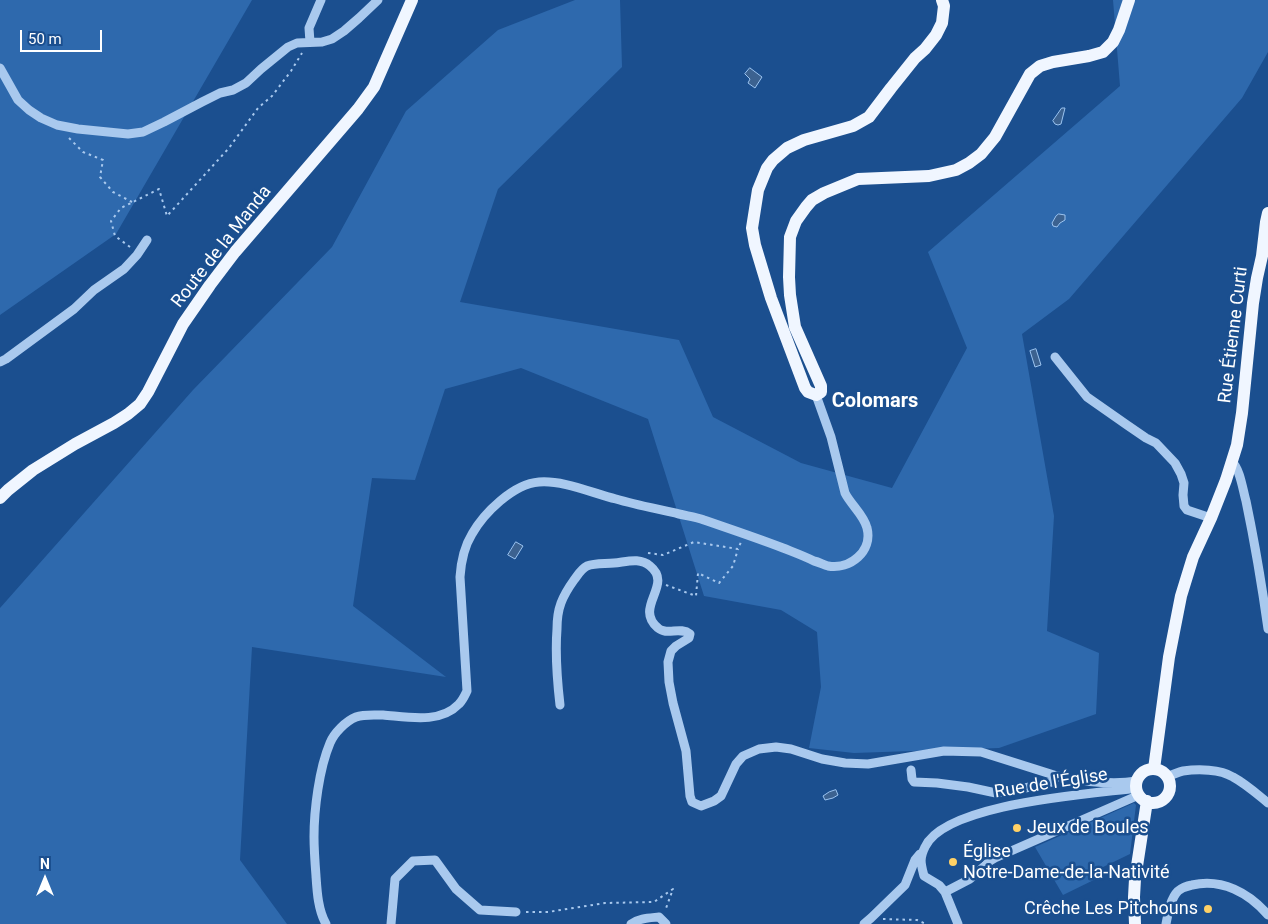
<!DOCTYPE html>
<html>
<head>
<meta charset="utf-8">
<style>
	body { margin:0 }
	#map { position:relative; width:1268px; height:924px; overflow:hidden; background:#1b4f8f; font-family:Roboto,sans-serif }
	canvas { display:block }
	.north { position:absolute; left:20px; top:854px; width:50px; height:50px; -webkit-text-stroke:4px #1b4f8f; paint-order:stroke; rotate:0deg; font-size:14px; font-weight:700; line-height:20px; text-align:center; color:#fff }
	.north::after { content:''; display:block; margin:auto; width:18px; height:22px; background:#fff; clip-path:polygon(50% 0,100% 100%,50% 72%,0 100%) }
	.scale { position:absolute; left:20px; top:30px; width:82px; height:22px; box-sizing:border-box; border:2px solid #fff; border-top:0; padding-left:6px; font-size:15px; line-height:18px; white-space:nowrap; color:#fff; -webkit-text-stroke:4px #1b4f8f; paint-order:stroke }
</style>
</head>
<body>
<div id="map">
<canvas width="1268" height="924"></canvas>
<div class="north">N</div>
<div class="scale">50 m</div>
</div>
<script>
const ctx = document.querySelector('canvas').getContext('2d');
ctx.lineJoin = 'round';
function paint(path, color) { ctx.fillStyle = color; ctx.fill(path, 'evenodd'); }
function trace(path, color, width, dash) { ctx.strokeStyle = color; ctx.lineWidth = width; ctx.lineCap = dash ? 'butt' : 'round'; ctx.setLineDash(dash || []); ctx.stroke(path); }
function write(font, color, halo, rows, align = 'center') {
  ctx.font = font + ' Roboto,sans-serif'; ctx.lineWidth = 5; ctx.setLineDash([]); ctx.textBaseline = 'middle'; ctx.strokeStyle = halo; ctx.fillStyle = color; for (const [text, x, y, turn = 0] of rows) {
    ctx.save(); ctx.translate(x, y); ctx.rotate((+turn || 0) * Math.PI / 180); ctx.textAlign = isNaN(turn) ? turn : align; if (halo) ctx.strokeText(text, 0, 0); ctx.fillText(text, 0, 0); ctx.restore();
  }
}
paint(new Path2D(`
	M0,0h252l-136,234 -116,81z
	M575,0h45l2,67 -124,122 -38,113 219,38 34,77 88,46 91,25 75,-140 -39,-96 192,-166 -7,-86h155v52l-26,46 -173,201 -47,35 32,182 -7,115 52,22 -3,61 -97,34 -145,5 -45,-5 12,-61 -4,-55 -36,-22 -77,-14 -56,-177 -127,-51 -76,21 -30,91 -43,-2 -19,128 93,71 -194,-30 -12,213 47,64h-287v-316l193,-218 139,-143 74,-136 92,-81z
	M1134,803l2,2 -6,49 -29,14 3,7 -41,20 -28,-48z`), '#2e69ad');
const water = new Path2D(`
	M750,68l12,9 -7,11 -7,-5 2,-4 -5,-5z
	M1062,108h3l-4,16 -3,1 -3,-1 -2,-3z
	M1059,214l6,1v5l-5,3 -3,4 -4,-1 -1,-3 4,-7z
	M1036,349l5,16 -6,2 -5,-16z
	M516,542l7,4 -8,13 -7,-4z
	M836,790l2,5 -5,3 -8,2 -2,-4 6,-4z`);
paint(water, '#3c6290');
trace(water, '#9cc4f0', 1);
trace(new Path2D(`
	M69,138l14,14 20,8 -3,17 13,15 19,10
	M130,247l-15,-11 -4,-15 10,-13 38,-19 8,27 62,-68 29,-40 14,-12 19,-25 11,-18
	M648,553l15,2 31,-13 44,7 3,-7
	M666,585l30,11 2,-23 21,10 14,-17 5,-17
	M526,912h22l57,-9 49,-1 19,-13 -8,22
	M883,919l34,1 9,4`), '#a9c9ee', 2, [2.5, 4]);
trace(new Path2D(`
	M310,42l-1,-14 12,-28
	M0,68l18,32 11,10 12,8 16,7 21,4 50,5 15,-2 21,-10 38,-20 18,-9 13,-3 13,-7 15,-14 27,-22 9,-4 25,-1 10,-3 12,-8 15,-13 19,-18
	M1055,357l32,40 40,28 19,13 10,5 19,20 6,11 3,9 -1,12 1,11 3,4 24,8
	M0,362l6,-3 68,-50 20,-19 30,-21 13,-14 10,-15
	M1232,462c8,6 11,29 14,39 9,43 16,85 22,128
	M560,705c-3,-26 -5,-50 -3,-76 0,-8 1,-18 4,-26 3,-8 8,-16 13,-23 4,-5 7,-11 13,-14 8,-3 18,-2 27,-3 12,-1 26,-6 36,3 24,19 -17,41 8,62 9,8 22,-2 32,6l-1,4 -13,8 -5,5 -3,11 1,20 4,21 13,48 4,45 2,6 9,4 13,-5 7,-5 15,-32 7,-8 16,-7 17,-2 15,2 31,10 23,4 23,1 76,-13 37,1 76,24c24,5 56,9 80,5
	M911,770l1,9 2,3 23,1 31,4 28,6 11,-1 45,-10 5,-6
	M1168,776c5,-1 10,-4 15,-5 15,-2 37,-2 50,6 13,7 24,17 35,26
	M945,892l25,-13 20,-18 5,-3 144,-63
	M326,924c-8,-14 -9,-33 -10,-48 -1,-13 -2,-26 -2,-39 0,-27 5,-68 16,-94 4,-10 16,-22 26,-26 8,-3 18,-2 27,-2 25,2 57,9 76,-11 4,-4 6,-9 8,-13l-7,-114c1,-15 4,-30 12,-43 12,-21 41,-50 67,-52 24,-2 53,11 77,17 20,6 42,10 63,15 8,2 17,3 25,6 26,9 53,18 79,28 10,4 21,8 31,13 5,1 10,4 14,5 22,4 45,-15 39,-38 -3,-13 -16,-23 -22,-35l-14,-56 -15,-42
	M391,924l4,-45 18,-18 22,-1 21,29 24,21 36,2
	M631,924c8,-6 18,-6 28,-7l7,7
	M864,924l7,-6 34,-33 10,-25 5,-6
	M958,924l-13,-32 -6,-7 -15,-9c-3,-12 -5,-17 1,-29 20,-44 167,-53 212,-59
	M1166,924c2,-10 4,-25 12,-33 4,-3 9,-5 14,-6 30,-7 57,8 76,30`), '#a9c9ee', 9);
trace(new Path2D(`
	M942,0l2,6 -2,17 -6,12 -11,14 -10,9 -24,30 -22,29 -16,9 -49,14 -17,8 -14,12 -6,8 -9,22 -6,38 3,17 16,53 34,90 3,4 8,3 5,-3v-6l-26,-59 -5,-32 -1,-18 1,-40 6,-16 10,-14 6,-7 12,-7 34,-14 71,-3 27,-6 13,-7 12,-9 14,-17 35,-63 10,-8 13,-4 36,-6 14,-4 10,-10 6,-12 10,-30
	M0,498l8,-8 25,-20 42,-26 39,-21 14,-9 12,-10 8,-12 35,-68 27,-39 25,-33 123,-143 16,-22 38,-87
	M1154,769l15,-112 12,-61 12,-39 18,-39 15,-38 11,-35 5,-32 11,-110 4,-25 5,-22 4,-34 2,-9
	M1136 786a17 17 0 1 1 34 0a17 17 0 1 1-34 0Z
	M1135,924l-1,-27 1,-18 12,-78`), '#f0f6ff', 12);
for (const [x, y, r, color] of [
	[1017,828,5,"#ffd166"],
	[953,862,5,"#ffd166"],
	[1208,909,5,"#ffd166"]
]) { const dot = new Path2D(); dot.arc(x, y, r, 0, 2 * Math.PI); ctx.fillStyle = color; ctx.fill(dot); trace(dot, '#1b4f8f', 2); }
write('18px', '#fff', '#1b4f8f', [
	["Route de la Manda",222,247,-52],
	["Rue Étienne Curti",1234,335,-83],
	["Rue de l'Église",1051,784,-9]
]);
write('18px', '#fff', '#1b4f8f', [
	["Jeux de Boules",1027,828],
	["Église",963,852],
	["Notre-Dame-de-la-Nativité",963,873],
	["Crêche Les Pitchouns",1198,909,"right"]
], 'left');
write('bold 20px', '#fff', '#1b4f8f', [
	["Colomars",875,402]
]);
</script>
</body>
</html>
